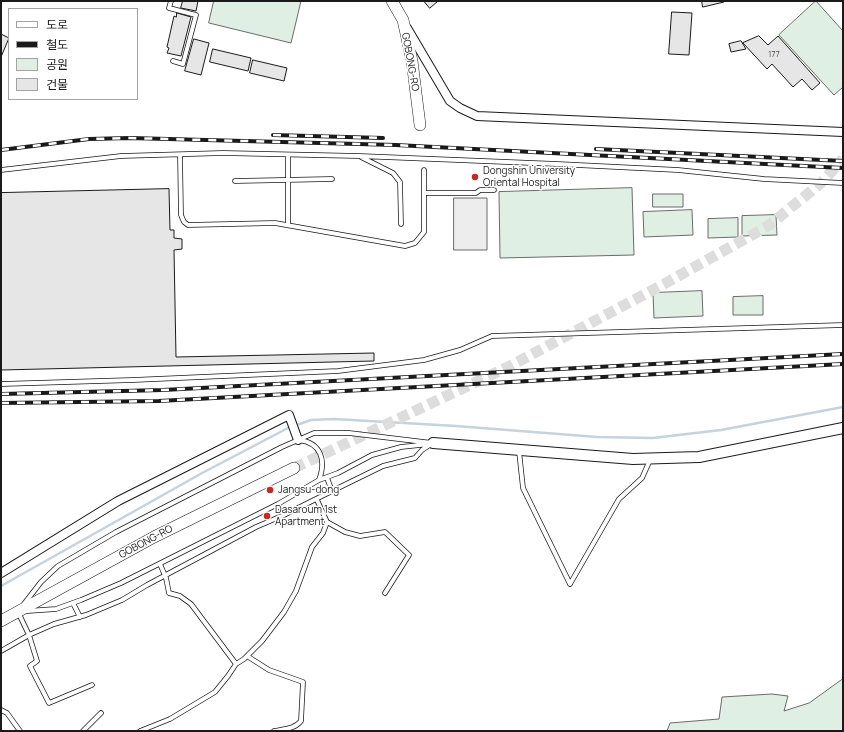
<!DOCTYPE html>
<html>
<head>
<meta charset="utf-8">
<style>
	body { margin:0 }
	#map { position:relative; width:844px; height:732px; overflow:hidden; background:#fff; font-family:Manrope,"Noto Sans KR",sans-serif }
	canvas { display:block }
	.frame { position:absolute; inset:0; border:2px solid #1a1a1a; pointer-events:none }
	.legend { position:absolute; left:8px; top:8px; width:130px; height:92px; box-sizing:border-box; background:#fff; border:1px solid #a3a3a3; margin:0; padding:5px 7px; list-style:none; font-size:12px; color:#1a1a1a }
	.legend li { display:flex; align-items:center; gap:8px; height:20px }
	.legend b { width:20px; border:1px solid #a3a3a3 }
</style>
</head>
<body>
<div id="map">
<canvas width="844" height="732"></canvas>
<div class="frame"></div>
<ul class="legend">
<li><b style="height:5px;background:#fff"></b>도로</li>
<li><b style="height:5px;background:#1a1a1a"></b>철도</li>
<li><b style="height:11px;background:#e0efe3"></b>공원</li>
<li><b style="height:11px;background:#e6e6e6"></b>건물</li>
</ul>
</div>
<script>
const ctx = document.querySelector('canvas').getContext('2d');
ctx.lineJoin = 'round';
function paint(path, color) { ctx.fillStyle = color; ctx.fill(path, 'evenodd'); }
function trace(path, color, width, dash) { ctx.strokeStyle = color; ctx.lineWidth = width; ctx.lineCap = dash ? 'butt' : 'round'; ctx.setLineDash(dash || []); ctx.stroke(path); }
function write(font, color, halo, rows, align = 'center') {
  ctx.font = font + ' Manrope,sans-serif'; ctx.lineWidth = 3; ctx.setLineDash([]); ctx.textBaseline = 'middle'; ctx.strokeStyle = halo; ctx.fillStyle = color; for (const [text, x, y, turn = 0] of rows) {
    ctx.save(); ctx.translate(x, y); ctx.rotate((+turn || 0) * Math.PI / 180); ctx.textAlign = isNaN(turn) ? turn : align; if (halo) ctx.strokeText(text, 0, 0); ctx.fillText(text, 0, 0); ctx.restore();
  }
}
const green = new Path2D(`
	M214,1h87l-10,42 -82,-20z
	M816,1l27,30v56l-9,8 -55,-60z
	M632,188l2,67 -134,3 -1,-66z
	M653,194h30v13h-30z
	M692,210l1,25 -49,2 -1,-25z
	M776,215l1,20 -35,1v-20z
	M738,218v19l-30,1v-19z
	M702,291l1,25 -49,2 -1,-25z
	M763,296v19h-30v-18z
	M843,679v52h-176l3,-8 49,-4 3,-22 50,-3 16,2 -4,15 25,-8z`);
paint(green, '#e0efe3');
trace(green, '#6a6a6a', 1);
const parking = new Path2D(`
	M454,198h33v52h-33z`);
paint(parking, '#ededed');
trace(parking, '#6a6a6a', 1);
trace(new Path2D(`
	M1,586l203,-114 84,-44 23,-8 23,-1 122,7 141,11 56,1 68,-8 122,-23`), '#c6d2dc', 2.5);
const building = new Path2D(`
	M183,1h15l-2,10 -15,-3z
	M424,1h14l-8,7z
	M702,1h22v1l-21,5z
	M672,12l20,1 -3,42 -20,-1z
	M177,13l14,4 -10,39 -14,-3 2,-5 -2,-1 7,-31 2,1z
	M1,34l8,4 -8,19z
	M759,36l9,9 10,-9 42,47 -8,7 -10,-11 -9,8 -21,-23 -5,5 -24,-26z
	M194,39l15,4 -8,32 -16,-4z
	M741,41l5,8 -15,3 -2,-8z
	M213,49l38,9 -3,13 -38,-9z
	M253,60l34,8 -3,13 -34,-8z
	M169,189l1,41h4v8l8,1v10l-8,1 2,107 198,-4v8l-373,9v-177z`);
paint(building, '#e6e6e6');
trace(building, '#1a1a1a', 1);
trace(new Path2D(`
	M294,468l216,-102 154,-82 104,-58 52,-42 23,-25`), '#ddd', 11, [11, 5.5]);
const service = new Path2D(`
	M171,1l-2,7 27,7 -13,49 -10,-3
	M180,155l1,60 3,7 4,3 87,-2 130,23 10,-3 9,-11v-62
	M361,157l32,16 7,9 1,42
	M1,170l120,-14 102,-3 136,3 198,8 121,6 86,9 79,4
	M235,181l97,-2
	M425,193h51l4,-3h14
	M288,225v-69
	M1,384l132,-4 205,-9 86,-11 36,-10 32,-14 351,-11
	M299,440c23,3 27,21 20,40
	M519,451l4,37 47,96
	M332,491l51,-25 32,-8 7,-8 9,-6
	M317,500l10,22 18,10 15,4 25,-4 24,23 -24,38
	M278,504l6,11 48,-24 -5,-13
	M160,564l6,14 3,15 11,3 11,8 45,60
	M570,584l49,-85 23,-21 8,-18
	M73,603l7,14
	M24,604l17,-22 17,-16 58,-34 166,-85 32,-14h35l83,10
	M27,611l29,-2 25,-9 40,-17 157,-79 41,-24 19,-7 34,-18 29,-8 28,-3
	M18,612l11,23 8,26 -7,5 19,37 43,-18
	M1,651l28,-16 25,-11 32,-9 36,-15 25,-15 109,-58 28,-12
	M247,656l22,14 34,12 -2,39c-6,8 -18,8 -27,10
	M1,710l6,3 13,18
	M83,731l18,-18
	M140,731l30,-12 45,-27 13,-16 8,-12 8,-5 18,-18 22,-29 12,-21 16,-44 11,-14 4,-11`);
const minor = new Path2D(`
	M407,28l43,73 10,7 17,8 366,16
	M1,573l117,-72 171,-86 9,25`);
const tertiary = new Path2D(`
	M433,443l200,16 66,-2 144,-29`);
const secondary = new Path2D(`
	M392,1l11,19 9,41 8,64
	M1,621l153,-84 140,-69`);
trace(service, '#1a1a1a', 5.5);
trace(minor, '#1a1a1a', 10);
trace(tertiary, '#1a1a1a', 12);
trace(secondary, '#1a1a1a', 12);
trace(service, '#fff', 4);
trace(minor, '#fff', 8);
trace(tertiary, '#fff', 10);
trace(secondary, '#fff', 11);
const rail = new Path2D(`
	M273,135l110,3
	M596,149l247,12
	M1,150l88,-11 41,-1 266,7 447,23
	M1,394l162,-4 680,-36
	M1,403l158,-2 684,-37`);
trace(rail, '#1a1a1a', 4);
trace(rail, '#fff', 2.5, [8]);
for (const [x, y, r, color] of [
	[475,177,4,"#c62828"],
	[270,490,4,"#c62828"],
	[267,516,4,"#c62828"]
]) { const dot = new Path2D(); dot.arc(x, y, r, 0, 2 * Math.PI); ctx.fillStyle = color; ctx.fill(dot); trace(dot, '#fff', 1.5); }
write('8px', '#4d4d4d', null, [
	["177",774,55]
]);
write('10px', '#1a1a1a', '#fff', [
	["GOBONG-RO",410,62,80],
	["GOBONG-RO",146,542,-28]
]);
write('10px', '#1a1a1a', '#fff', [
	["Dongshin University",483,171],
	["Oriental Hospital",483,183],
	["Jangsu-dong",278,490],
	["Dasaroum 1st",275,510],
	["Apartment",275,522]
], 'left');
</script>
</body>
</html>
